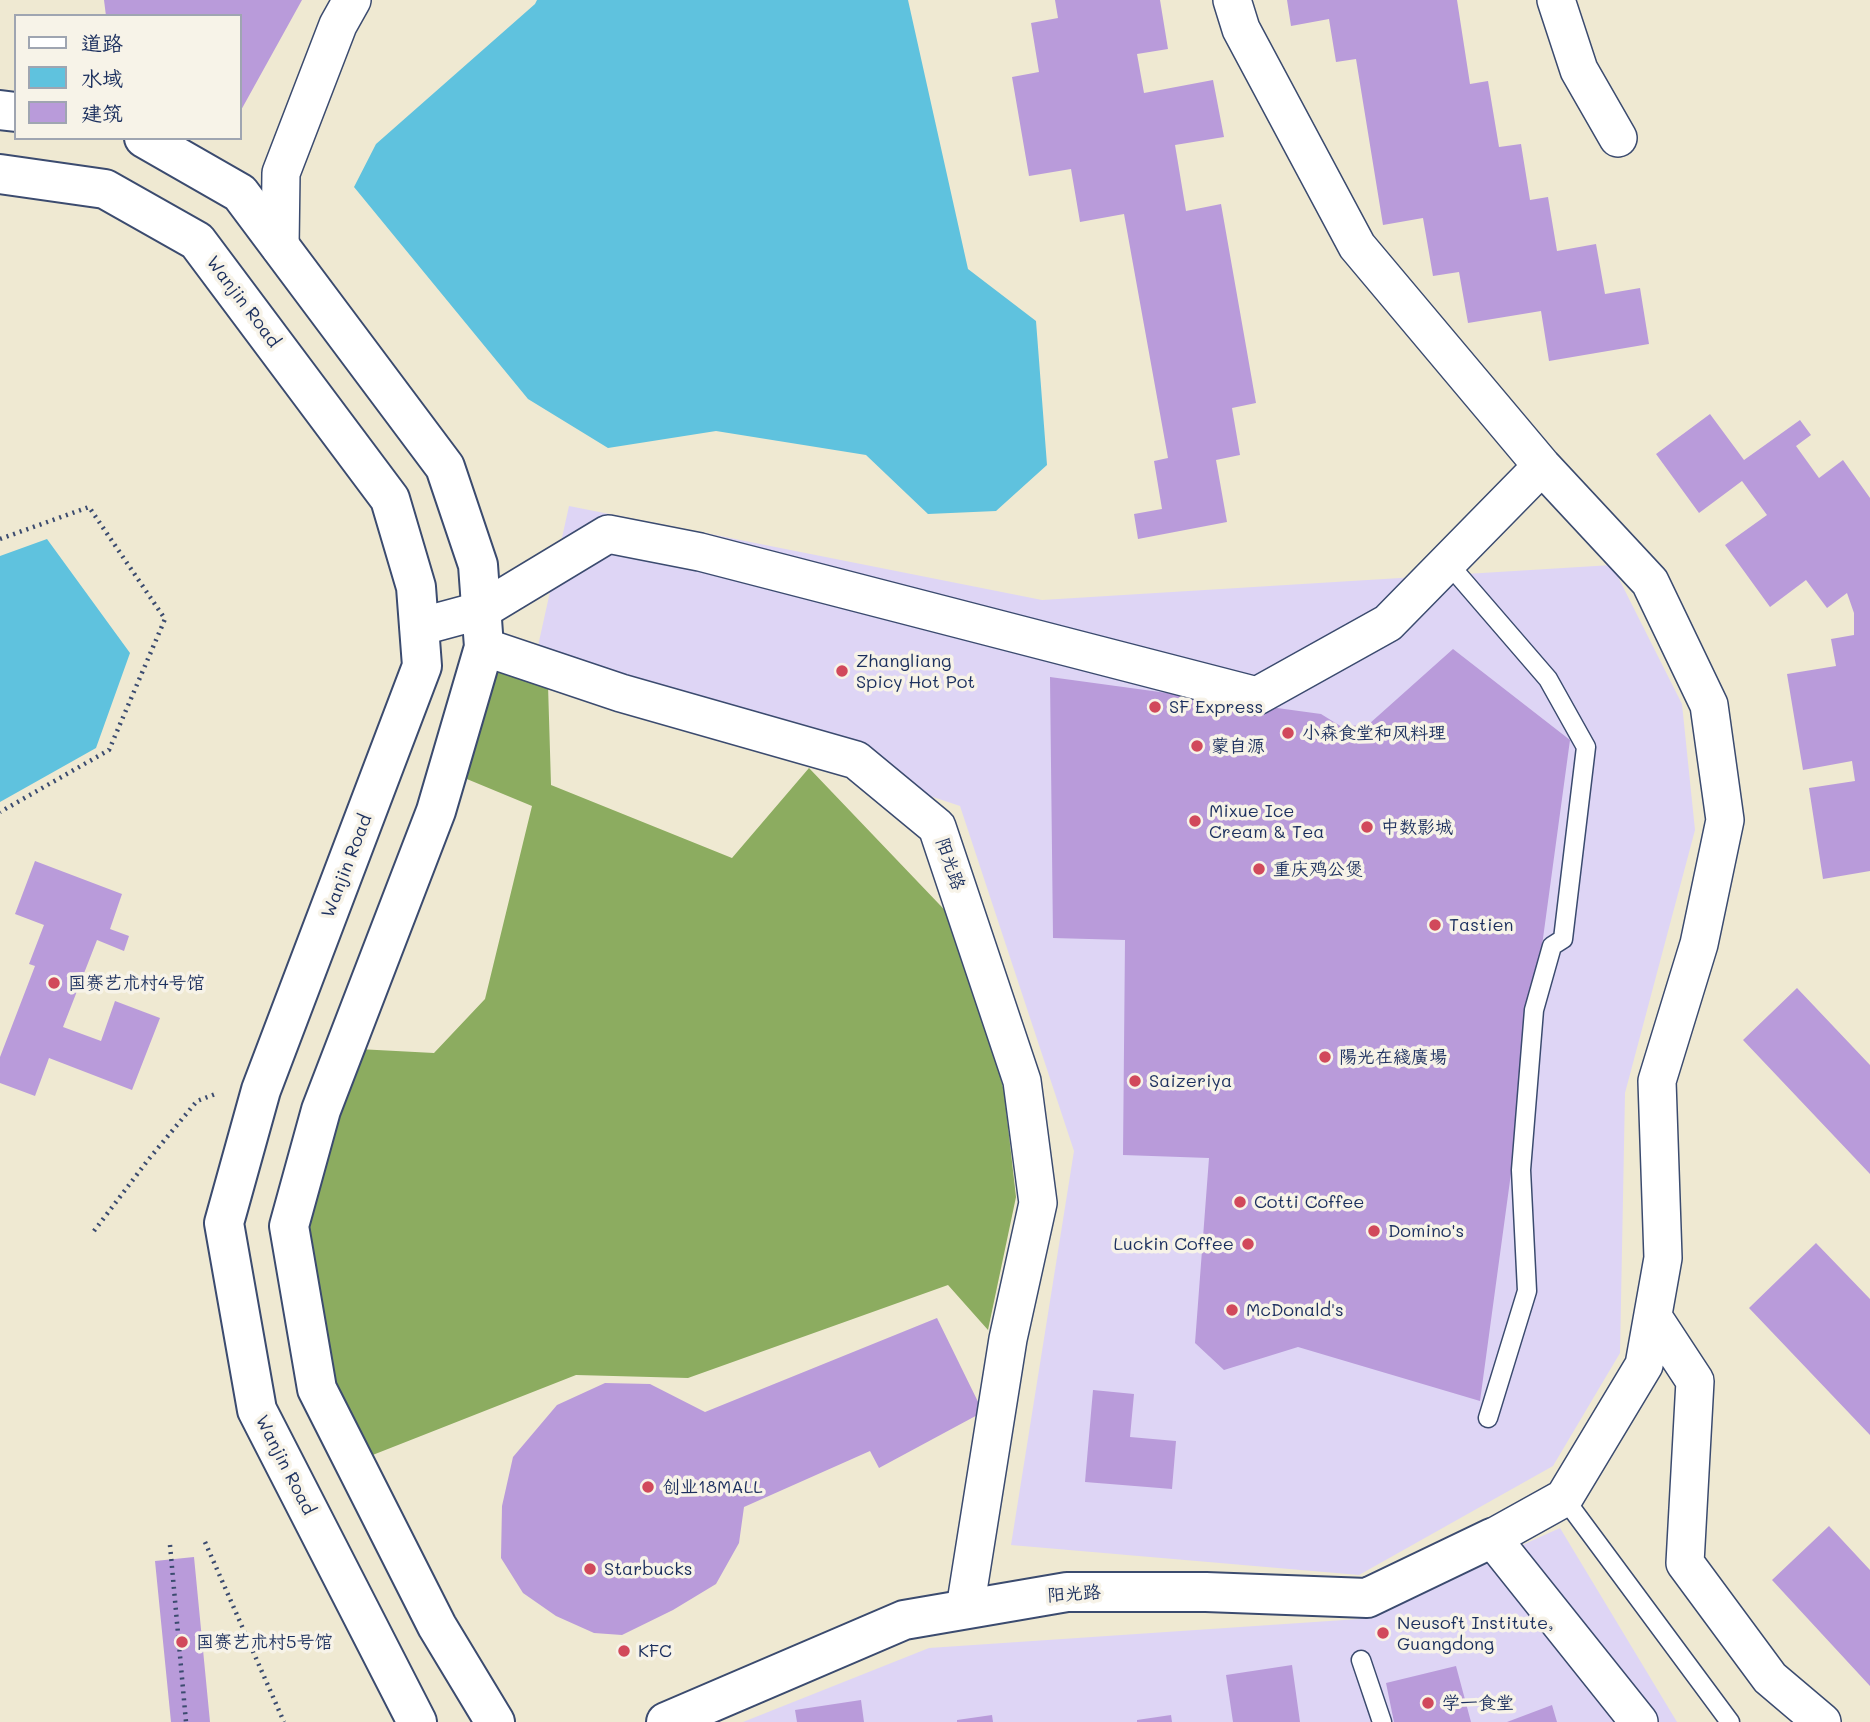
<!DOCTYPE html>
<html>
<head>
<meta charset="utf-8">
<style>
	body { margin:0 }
	#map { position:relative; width:1870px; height:1722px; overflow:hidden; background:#efe9d2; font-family:Mali,"LXGW WenKai TC",sans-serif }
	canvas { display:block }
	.legend { position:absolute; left:14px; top:14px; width:228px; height:126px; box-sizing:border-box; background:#f7f3e8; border:2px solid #9fa5b1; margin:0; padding:9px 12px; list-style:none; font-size:21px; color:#1b2f5e }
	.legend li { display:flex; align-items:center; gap:14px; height:35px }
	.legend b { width:35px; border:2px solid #9fa5b1 }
</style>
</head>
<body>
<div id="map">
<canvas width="1870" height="1722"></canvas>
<ul class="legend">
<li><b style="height:9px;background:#fff"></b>道路</li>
<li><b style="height:19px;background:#5fc2de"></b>水域</li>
<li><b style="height:19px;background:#b99bda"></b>建筑</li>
</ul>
</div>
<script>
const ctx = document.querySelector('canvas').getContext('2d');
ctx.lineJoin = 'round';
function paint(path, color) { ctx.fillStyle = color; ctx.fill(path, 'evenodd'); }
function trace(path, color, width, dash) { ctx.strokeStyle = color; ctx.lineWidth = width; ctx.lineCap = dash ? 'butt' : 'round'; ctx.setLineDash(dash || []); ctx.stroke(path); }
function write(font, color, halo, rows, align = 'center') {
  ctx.font = font + ' Mali,"LXGW WenKai TC",sans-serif'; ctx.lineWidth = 7; ctx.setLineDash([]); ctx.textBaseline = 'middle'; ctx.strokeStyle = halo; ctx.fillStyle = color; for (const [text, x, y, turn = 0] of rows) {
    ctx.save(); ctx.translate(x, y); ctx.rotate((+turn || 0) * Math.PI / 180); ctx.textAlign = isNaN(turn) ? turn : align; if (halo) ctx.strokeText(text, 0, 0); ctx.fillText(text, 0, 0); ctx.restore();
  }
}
paint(new Path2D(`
	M569,506l473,94 570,-35 70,139 13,126 -70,263 -5,260 -67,113 -194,109 -348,-30 63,-394 -114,-345 -426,-142z
	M1560,1528l117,194h-934l186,-74 430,-29z`), '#ded5f5');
paint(new Path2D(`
	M495,663l53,22 3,100 181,73 77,-90 151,158 44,165 12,106 -28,133 -40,-45 -260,93 -112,-3 -211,83 -36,-72 -28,-162 57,-175 76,4 51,-54 47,-193 -70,-29z`), '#8cac60');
paint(new Path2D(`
	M537,0h371l60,269 68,52 11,144 -51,46 -68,3 -62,-59 -150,-24 -108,17 -80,-49 -174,-212 22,-43 159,-140z
	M47,539l83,114 -34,95 -96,54v-246z`), '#5fc2de');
paint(new Path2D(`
	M104,0h198l-62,112v-96h-134z
	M1055,0h105l8,49 -31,5 7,39 69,-13 11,57 -49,8 11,66 35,-7 35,199 -24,5 8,47 -24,5 11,62 -89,17 -4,-25 28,-5 -8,-48 14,-3 -44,-244 -44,8 -9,-53 -42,7 -17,-99 27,-5 -8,-49 27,-5z
	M1287,0h170l13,84 18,-3 11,66 22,-3 9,56 18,-3 9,54 39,-7 9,50 35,-6 9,56 -100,17 -8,-50 -73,12 -9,-51 -26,4 -10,-58 -40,7 -27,-166 -20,3 -7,-43 -38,7z
	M1710,414l34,46 56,-40 11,15 -15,11 23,32 24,-18 27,38v373l-47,8 -14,-91 46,-7 -3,-20 -49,9 -16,-96 49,-8 -5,-27 23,-4v-22l-7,-20 -20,15 -21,-28 -36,27 -45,-62 42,-30 -25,-34 -43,32 -43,-59z
	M1453,649l117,91 -90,661 -182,-54 -74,23 -29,-27 14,-185 -86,-3 2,-215 -72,-2 -3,-261 271,37 21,13 27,-3z
	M35,861l87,33 -12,35 19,7 -5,15 -27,-11 -34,87 38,14 14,-40 45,17 -28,72 -83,-32 -14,38 -35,-13v-26l35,-91 -6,-2 15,-39 -29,-11z
	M1797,988l73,77v109l-127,-134z
	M1816,1243l54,56v136l-121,-127z
	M937,1318l46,94 -104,56 -9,-17 -126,56 -5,36 -23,41 -43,26 -51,25 -28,-2 -38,-17 -33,-23 -22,-35 1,-52 11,-49 44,-52 48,-22 45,1 55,28z
	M1093,1390l41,4 -4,43 46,4 -4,48 -87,-7z
	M1829,1526l41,44v116l-98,-106z
	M194,1557l16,165h-39l-16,-161z
	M1292,1665l8,57h-67l-7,-47z
	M1456,1666l15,56h-77l-8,-39z
	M861,1700l3,22h-67l-2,-12z
	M1552,1705l5,17h-50z
	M992,1715l1,7h-36v-2z
	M1171,1715l1,7h-35v-2z`), '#b99bda');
const lane = new Path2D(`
	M1447,562l101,117 38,68 -23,192 -11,7 -18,64 -13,160 6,121 -39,127
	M1564,1498l166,224
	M1361,1660l21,62`);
const street = new Path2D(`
	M1232,0l9,29 116,217 185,220 108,116 59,123 16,115 -26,124 -42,137 6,177 -19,107 -80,133 -72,40 147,184
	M1556,0l23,70 39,68
	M280,247l1,-74 57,-148 14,-25
	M419,627l63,-17 126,-76 92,18 557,144 131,-73 154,-157
	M484,647l137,46 235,67 81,67 85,254 16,122 -30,136 -43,270
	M1653,1317l42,64 -10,182 85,115 52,44`);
const secondary = new Path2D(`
	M0,110l16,2
	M144,138l96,55 205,274 33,98 6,82 -48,164 -115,299 -32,116 28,163 120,237 58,96
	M0,174l105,15 92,52 193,258 26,88 6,79 -161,424 -37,133 33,187 160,312
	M666,1722l238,-102 163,-28h139l161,6 125,-60`);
trace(lane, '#3b4b6f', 21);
trace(street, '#3b4b6f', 40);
trace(secondary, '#3b4b6f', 42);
trace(new Path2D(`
	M0,539l89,-32 76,112 -56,131 -109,62
	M94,1231l54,-71 49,-59 21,-8
	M205,1542l79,180
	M170,1545l16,177`), '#3b4b6f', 4.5, [2, 5]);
trace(lane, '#fff', 18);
trace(street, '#fff', 37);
trace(secondary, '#fff', 38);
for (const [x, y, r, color] of [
	[842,671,7,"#d1495b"],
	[1155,707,7,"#d1495b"],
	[1288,733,7,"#d1495b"],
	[1197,746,7,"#d1495b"],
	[1195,821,7,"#d1495b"],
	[1367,827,7,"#d1495b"],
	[1259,869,7,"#d1495b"],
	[1435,925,7,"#d1495b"],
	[54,983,7,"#d1495b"],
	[1325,1057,7,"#d1495b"],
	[1135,1081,7,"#d1495b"],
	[1240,1202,7,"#d1495b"],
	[1374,1231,7,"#d1495b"],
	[1248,1244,7,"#d1495b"],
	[1232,1310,7,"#d1495b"],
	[648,1487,7,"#d1495b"],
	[590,1569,7,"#d1495b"],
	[1383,1633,7,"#d1495b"],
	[182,1642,7,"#d1495b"],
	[624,1651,7,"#d1495b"],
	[1428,1703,7,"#d1495b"]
]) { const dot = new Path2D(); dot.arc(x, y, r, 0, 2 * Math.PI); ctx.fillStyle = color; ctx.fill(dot); trace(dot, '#f7f3e8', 2.5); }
write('18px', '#1b2f5e', '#f7f3e8', [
	["Wanjin Road",243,302,53],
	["阳光路",950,864,71],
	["Wanjin Road",347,866,-69],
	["Wanjin Road",285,1465,63],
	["阳光路",1074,1594,-4]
]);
write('18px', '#1b2f5e', '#f7f3e8', [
	["Zhangliang",856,661],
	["Spicy Hot Pot",856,682],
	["SF Express",1169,707],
	["小森食堂和风料理",1302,733],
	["蒙自源",1211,746],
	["Mixue Ice",1209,811],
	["Cream & Tea",1209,832],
	["中数影城",1381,827],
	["重庆鸡公煲",1273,869],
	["Tastien",1449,925],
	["国赛艺术村4号馆",68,983],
	["陽光在綫廣場",1339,1057],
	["Saizeriya",1149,1081],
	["Cotti Coffee",1254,1202],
	["Domino's",1388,1231],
	["Luckin Coffee",1234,1244,"right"],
	["McDonald's",1246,1310],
	["创业18MALL",662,1487],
	["Starbucks",604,1569],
	["Neusoft Institute,",1397,1623],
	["Guangdong",1397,1644],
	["国赛艺术村5号馆",196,1642],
	["KFC",638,1651],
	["学一食堂",1442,1703]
], 'left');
</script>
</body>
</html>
